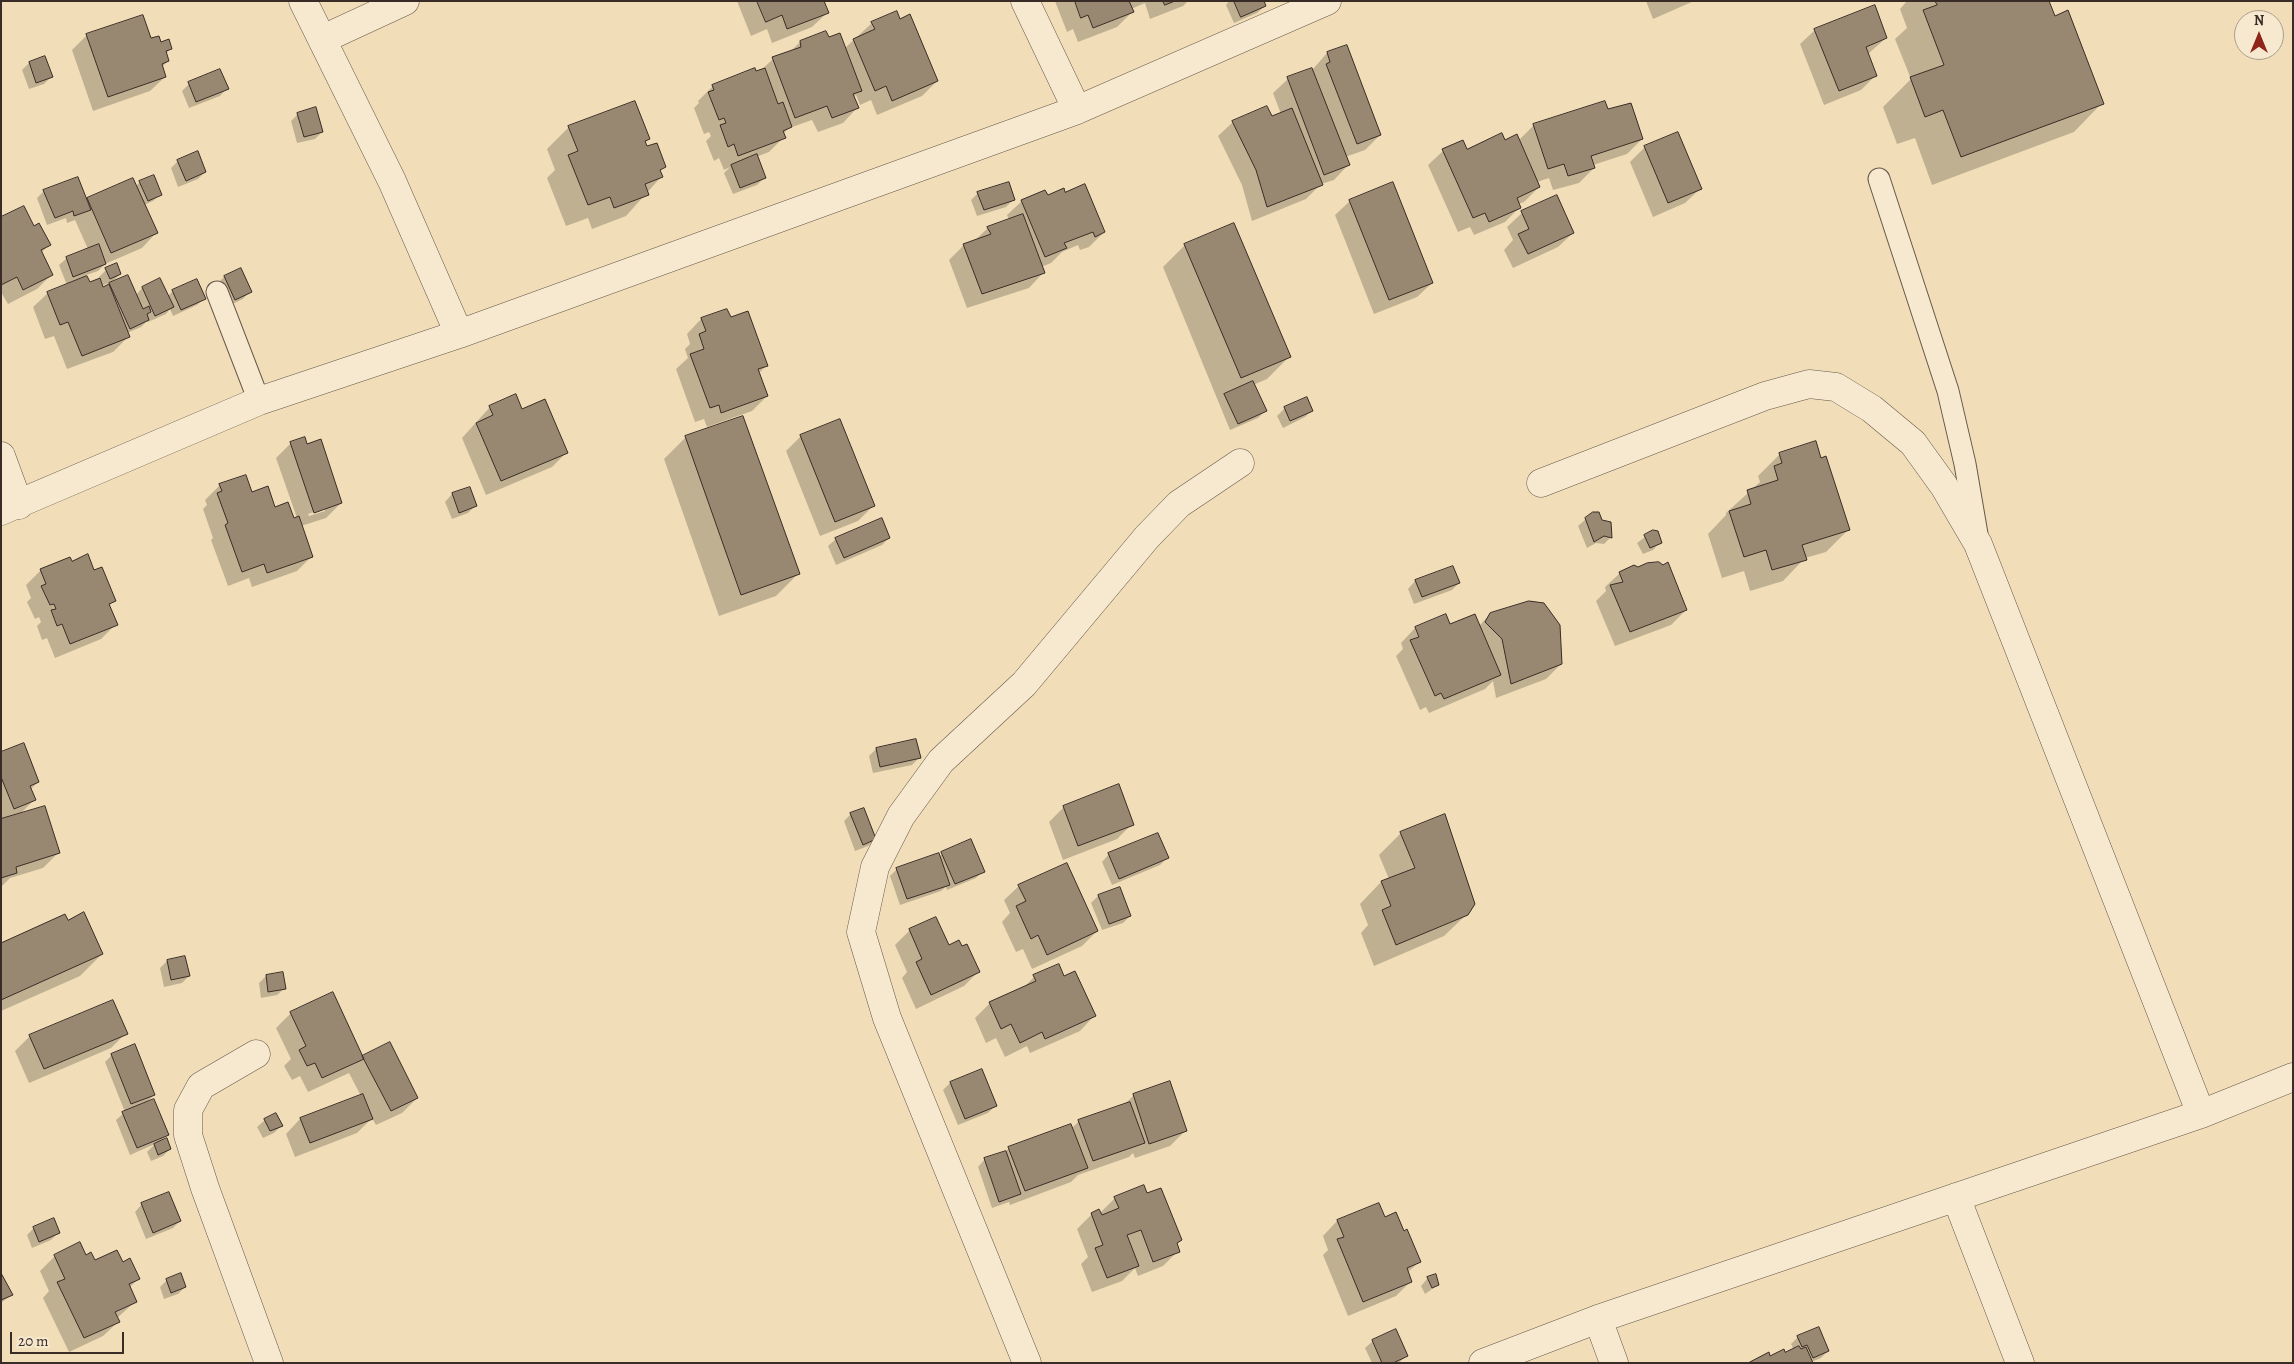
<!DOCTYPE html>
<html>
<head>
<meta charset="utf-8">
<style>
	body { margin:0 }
	#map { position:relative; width:2294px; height:1364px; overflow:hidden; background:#f1ddb7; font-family:Alegreya,serif }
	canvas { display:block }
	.frame { position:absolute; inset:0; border:2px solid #392c26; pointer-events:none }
	.north { position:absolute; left:2234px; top:10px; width:50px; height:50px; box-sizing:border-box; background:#f6e9d0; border:1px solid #aa9d8c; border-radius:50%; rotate:0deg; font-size:14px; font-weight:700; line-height:20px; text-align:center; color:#392c26 }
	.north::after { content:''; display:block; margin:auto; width:18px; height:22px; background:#8f2418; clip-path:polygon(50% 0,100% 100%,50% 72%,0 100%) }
	.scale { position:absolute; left:10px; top:1332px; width:114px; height:22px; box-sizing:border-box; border:2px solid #392c26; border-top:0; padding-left:6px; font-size:15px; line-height:18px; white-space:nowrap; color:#392c26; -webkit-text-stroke:4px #f6e9d0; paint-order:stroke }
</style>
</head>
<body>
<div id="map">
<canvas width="2294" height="1364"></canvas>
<div class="frame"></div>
<div class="north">N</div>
<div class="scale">20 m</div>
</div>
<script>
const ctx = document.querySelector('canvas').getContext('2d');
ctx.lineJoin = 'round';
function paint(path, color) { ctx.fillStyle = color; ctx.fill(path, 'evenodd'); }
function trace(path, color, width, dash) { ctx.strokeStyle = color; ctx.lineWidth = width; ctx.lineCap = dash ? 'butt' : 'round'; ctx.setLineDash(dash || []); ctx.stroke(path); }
paint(new Path2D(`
	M737,1h87l3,12 -15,14 -40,16 -5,-14 -16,7z
	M1055,1h133l-5,5 -33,13 -5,-16 -14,6 1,3 -15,15 -39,15 -5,-13 -6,3z
	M1229,1h33l3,5 -8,7 -23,10 -8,-18z
	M1646,1h48l-41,18z
	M1907,1h140l7,17 48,85 -28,29 -142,53 -17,-47 -18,6 -14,-37 28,-28 -16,-40 12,-11 -7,-19z
	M900,20l37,61 -15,15 -45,19 -6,-15 -11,5 -4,-10 -3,3 4,10 -14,15 -25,9 -6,-12 -23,8 -6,6 1,3 -15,15 -13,5 8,21 -7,7 -24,9 -9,-21 6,-6 -6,3 -5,-12 -5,3 -8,-20 5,-5 -2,-4 -5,2 -10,-26 5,-5 -1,-2 15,-15 47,-15 13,-12 17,-7 10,-10 28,-3 17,9 27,-25z
	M1815,30l71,8 -18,16 8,21 -15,15 -37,15 -24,-61z
	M87,35l63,5 10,3 10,6 -4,5 2,7 -6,6 3,10 -15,14 -57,20 -21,-61z
	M1346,46l34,89 -15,15 -20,7 3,8 -14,15 -13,4 -15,15 -54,22 -10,-36 -24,-49 15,-14 38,-4 10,-4 -8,-21 15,-14 25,-10 14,-16z
	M29,63l22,14 -7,7 -15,5 -7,-19z
	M189,84l38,4 -7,8 -31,12 -7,-17z
	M1607,111l35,28 -15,15 -34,11 1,3 -15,15 -26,7 -4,-12 -12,4 2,5 -15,15 -6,2 2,3 -15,15 -31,13 -4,-8 -12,5 -30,-67 15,-14h23l53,-11 15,-15z
	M298,114l24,18 -7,7 -18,4 -6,-22z
	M569,127l80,12 -4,4 1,5 18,19 -5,5 2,5 -35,39 -34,13 -4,-11 -22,8 -19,-48 8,-8 -8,-21z
	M1645,147l55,42 -15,14 -32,14 -23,-55z
	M178,161l27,11 -7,7 -20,8 -7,-19z
	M140,182l20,12 -7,7 -9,4 12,28 -14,15 -37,16 -7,7 -12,4 3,9 11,-4 -1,-3 7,-7 14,4 -7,7 -12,5 2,2 7,-4 26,11 6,-7 18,-8 8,16 5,-5 23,-10 8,17 -7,7 -24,11 -3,-7 -4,5 -18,8 -1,-1 -6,6 -14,6 1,4 -15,15 -46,17 -13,-33 -9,3 -12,-32 15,-14 19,-8 -8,-20 8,-7 21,-9 -13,-29 -8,3 -1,-5 -19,7 -10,-27 7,-7 42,10 50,-15z
	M978,193l35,7 -7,7 -29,9 -6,-16z
	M1047,197l57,35 -15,15 -9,3 -2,-5 -16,7 -11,11 -10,4 2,6 -14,15 -62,20 -18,-48 15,-15 10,-4 14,-13 21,-8 -2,-5 15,-14z
	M1350,201l82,82 -15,14 -43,17 -39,-99z
	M1522,213l51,20 -15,14 -45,21 -9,-18 9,-10 -6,-13z
	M1,219l32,9 16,17 -8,8 11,21 -15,15 -29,15 -7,-12z
	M1185,245l104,112 -22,22 -14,6 12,26 -7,7 -28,12 -67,-163z
	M241,270l9,21 -7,8 -15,7 -11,-22 7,-7z
	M726,310l4,9 37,46 -9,9 9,22 -15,15 -45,16 -3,-8 -9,3 -19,-53 12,-11 -3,-9 5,-5 -3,-10 14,-15z
	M1306,398l6,12 -7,7 -22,11 -6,-12 7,-7z
	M490,407l31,3 46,42 -15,15 -66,28 -24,-57z
	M801,436l72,70 -15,15 -38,15 -34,-85z
	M686,437l112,137 -22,22 -57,20 -55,-157z
	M291,443l15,2 35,58 -15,15 -25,8 11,30 -15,15 -45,16 -3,-9 -21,8 -17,-46 2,-2 -10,-29 4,-4 -2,-5 15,-15 31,9 23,15 19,10 4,-1 -21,-60zM325,508v3l-16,5 -1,-2z
	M1780,454l40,5 28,71 -22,22 -21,6 -22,23 -33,10 -6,-20 -22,7 -14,-44 18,-19v-2l34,-31 -2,-6z
	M469,489l6,17 -7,7 -16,6 -7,-17 7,-8z
	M1586,519l25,18 -7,7 -8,-1 -9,5 -9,-22z
	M1653,531l7,11 -7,8 -10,4 -6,-11z
	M889,538l-7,7 -46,20 -8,-19 8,-7z
	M1453,568l6,15 -7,7 -38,14 -6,-15 7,-8z
	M41,570l53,1 20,30 -6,6 8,17 -15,15 -46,19 -8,-20 -5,2 -5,-14 4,-4 -2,-5 -4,2 -8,-17 4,-4 -5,-13z
	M1620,573l66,37 -15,15 -56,21 -19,-45 10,-10 -1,-4z
	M1490,614l71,50 -15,15 -50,19 -3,-17 -8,8 -56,24 -3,-6 -6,3 -24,-54 7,-7 -2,-6 14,-15 30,-13 4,11h30z
	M876,749l43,9 -7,7 -39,8 -4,-17z
	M1,754l37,28 -8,8 4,10 -15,15 39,38 -15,15 -33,10 -9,9z
	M1064,807l68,17 -15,15 -54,21 -14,-38z
	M851,814l24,25 -7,7 -13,5 -11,-30z
	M1401,833l66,81 -23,22 -70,30 -13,-33 7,-8 -8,-21 21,-22 8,-3 -10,-24z
	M970,841l13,30 -7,7 -29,12 -1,-3 -5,4 -41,14 -10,-29 7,-7 42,-13z
	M1109,854l58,4 -7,7 -48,20 -10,-23z
	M1019,886l78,45 -15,15 -50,23 -9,-20 -7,3 -14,-30 8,-9 -6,-13z
	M1098,896l32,20 -7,7 -21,7 -11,-27z
	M67,921l35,33 -22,22 -79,35v-67z
	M910,930l38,16 13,2 18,23 -15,15 -48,23 -14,-31 5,-6 -12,-27z
	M167,961l22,15 -7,7 -18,4 -4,-19z
	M266,976l19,12 -8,7 -16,3 -2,-15z
	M1034,977l30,1 30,38 -14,15 -50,22 -3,-7 -22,11 -9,-19 -10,5 -11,-25 15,-15 32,-14z
	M291,1013l71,44 55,41 -15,15 -26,12 -4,-7 -15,15 -62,24 -9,-23 14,-15 61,-23 -12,-23 -41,19 -8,-16 -8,4 -8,-14 7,-7 -15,-31z
	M126,1033l-15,15 -82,35 -14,-32 15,-15z
	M112,1055l42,40 -9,9 22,31 -8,8 11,6 -7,7 -12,5 -4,-9 8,-8 -25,11 -14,-35 9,-8 -20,-50z
	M981,1070l14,36 -7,7 -30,12 -15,-35 7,-7z
	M1134,1095l51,36 -15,15 -35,12 -2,-5 -4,4 -51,18 -7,7 -61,23 -1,-3 -17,6 -14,-41 7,-8 19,-6 5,-5 63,-20 7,-7 44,-15z
	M265,1120l16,6 -7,7 -11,5 -6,-11z
	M1146,1194l35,46 -5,5 2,6 -15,15 -25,10 -3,-8 -13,13 -30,11 -11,-28 7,-7 -11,-28 15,-15h7l16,-16z
	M142,1204l38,17 -7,7 -27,11 -11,-27z
	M1379,1204l5,14 19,15 17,28 -13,12 4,8 -15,15 -48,20 -25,-61 5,-5 -5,-14 14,-15z
	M34,1228l24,5 -7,7 -19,8 -5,-13z
	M55,1256h31l8,6 28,1 17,15 -10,10 7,13 -19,17 1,4 -15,14 -34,16 -26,-54 6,-7 -9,-20z
	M1,1275l10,20 -10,8z
	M1428,1278l10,7 -13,9 -4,-8z
	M167,1280l18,7 -7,7 -14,5 -4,-12z
	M1798,1337l30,14 -7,7 -10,4 -41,-5 24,-7 -3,-6z
	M1373,1341l34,14 -8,8h-27l-7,-15z`), '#0003');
const building = new Path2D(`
	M757,1h67l5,12 -42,16 -5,-14 -16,7z
	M1075,1h54l5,11 -41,16 -5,-13 -7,3z
	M1163,1h12l-10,4z
	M1234,1h30l2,5 -25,11z
	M1935,1h114l6,15 13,-6 36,94 -143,53 -18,-47 -18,7 -15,-40 34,-12 -21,-55 14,-5z
	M1875,5l12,33 -21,9 11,29 -38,15 -25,-62z
	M897,11l3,8 10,-5 28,67 -46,20 -6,-15 -11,5 -22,-52 22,-10 -4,-7z
	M143,15l8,23 8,-2 2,6 8,-3 3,10 -6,2 3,10 -7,3 4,13 -58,20 -22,-63z
	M826,31l3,6 11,-4 22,58 -9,3 6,14 -27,10 -5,-12 -32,12 -23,-61 29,-10 -1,-6z
	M1347,45l34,90 -24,9 -31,-80 4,-2 -3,-10z
	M45,56l8,21 -17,6 -7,-21z
	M755,68l1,3 9,-3 13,36 5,-2 9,25 -9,4 3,7 -48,18 -4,-12 -6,3 -8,-22 6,-2 -2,-5 -5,2 -11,-28 6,-2 -2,-5z
	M1312,68l38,97 -26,10 -37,-98z
	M220,69l9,20 -33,13 -8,-20z
	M635,101l15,38 -5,2 2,5 10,-3 9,24 -6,3 3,7 -18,7 4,11 -35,13 -4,-11 -22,8 -20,-50 10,-4 -10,-25z
	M1605,101l3,8 23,-6 12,36 -52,17 4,12 -27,8 -4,-12 -16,5 -15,-45z
	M1267,106l5,10 20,-8 31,77 -56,22 -11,-37 -24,-49z
	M316,107l7,25 -19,5 -7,-24z
	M1678,132l24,57 -34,14 -24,-57z
	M1502,133l3,7 12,-6 23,53 -23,11 4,10 -32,14 -4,-9 -12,5 -31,-69 21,-9 4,9z
	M198,151l8,21 -20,9 -9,-21z
	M757,154l9,24 -26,10 -9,-23z
	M154,175l8,20 -14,6 -9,-20z
	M78,177l13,33 -17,6 -1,-5 -18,7 -12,-28z
	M133,178l25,55 -47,20 -24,-55z
	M1009,182l6,18 -31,10 -7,-18z
	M1393,182l40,101 -44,17 -40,-100z
	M1085,184l20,48 -10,5 -2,-5 -29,11 3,5 -22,9 -24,-57 24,-10 3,5 16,-7 1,4z
	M1557,195l17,38 -46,21 -10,-20 11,-5 -8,-18z
	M24,206l10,20 5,-3 12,22 -10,5 12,25 -30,15 -6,-13 -16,8v-68z
	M1023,214l22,59 -63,21 -19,-50 28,-10 -4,-7z
	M1234,223l57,134 -50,21 -57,-134z
	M99,244l7,20 -33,13 -7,-20z
	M117,263l4,11 -11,5 -5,-11z
	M241,268l11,24 -17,8 -11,-24z
	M128,275l15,34 6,-3 2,6 -4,2 2,6 -19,9 -21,-46z
	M87,276l3,6 10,-4 3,9 6,-3 21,53 -48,19 -14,-34 -8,3 -13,-33z
	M160,278l14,29 -19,9 -13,-29z
	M197,279l9,20 -25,11 -9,-20z
	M727,309l4,8 17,-6 20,55 -10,3 10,27 -47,17 -2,-8 -9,3 -20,-54 14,-5 -5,-15 7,-3 -5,-13z
	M1253,381l14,30 -29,13 -14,-30z
	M516,394l6,15 23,-10 23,54 -67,28 -25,-58 17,-8 -4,-9z
	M1307,397l6,14 -23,10 -6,-14z
	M743,416l57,158 -59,21 -56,-159z
	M840,419l35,87 -40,16 -35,-87z
	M305,437l2,7 14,-5 21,64 -28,10 -24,-71z
	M1816,441l5,17 5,-2 24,74 -48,15 5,15 -35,10 -6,-20 -22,7 -15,-46 22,-7 -4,-14 31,-10 -4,-14 8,-3 -3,-10z
	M246,475l6,17 16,-6 7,21 13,-5 6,16 5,-2 14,41 -46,16 -3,-9 -22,8 -17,-47 3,-2 -11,-30 5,-2 -3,-7z
	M470,487l7,19 -18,7 -7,-20z
	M1593,512h6l3,8 9,2 1,16 -8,-2 -10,6 -9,-24z
	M882,518l8,20 -46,20 -9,-20z
	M1653,530l5,1 4,12 -12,5 -6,-13z
	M88,554l6,16 8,-3 14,34 -7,3 9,21 -48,19 -8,-20 -5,2 -6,-16 5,-1 -2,-5 -4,1 -9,-19 5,-2 -6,-15 30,-12 2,4z
	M1659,562l4,3 5,-3 19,48 -57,22 -20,-47 13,-3 -4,-10 15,-7 4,2 9,-4z
	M1453,566l7,17 -38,14 -7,-17z
	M1529,601l15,2 16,22 2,39 -51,20 -9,-45 -17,-17 5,-9z
	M1446,614l4,10 25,-10 26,61 -57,24 -3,-6 -6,3 -25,-56 9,-3 -4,-10z
	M916,739l5,19 -41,9 -4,-19z
	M24,743l15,39 -9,4 6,14 -22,9 -13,-32v-25z
	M1119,784l15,41 -56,21 -15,-40z
	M45,806l15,47 -44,14 1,6 -16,5v-59z
	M864,808l12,31 -13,6 -13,-32z
	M1445,814l30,90 -7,11 -72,30 -14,-35 9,-4 -10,-25 34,-13 -15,-36z
	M1158,833l11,25 -50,21 -11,-26z
	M971,839l14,33 -30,12 -14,-32z
	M939,853l11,32 -43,14 -11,-31z
	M1067,863l31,68 -51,24 -9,-20 -7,4 -15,-33 10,-5 -8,-16z
	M1120,887l11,29 -22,8 -11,-29z
	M84,912l19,42 -102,46v-57l64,-29 3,6z
	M936,917l13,28 10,-5 3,6 5,-2 13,28 -49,23 -15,-33 6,-3 -13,-30z
	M185,956l5,20 -19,4 -4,-20z
	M1059,964l5,12 11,-5 21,45 -51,23 -3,-7 -22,11 -9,-19 -10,5 -12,-27 47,-21 -3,-6z
	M283,972l3,17 -18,3 -2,-17z
	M333,992l31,67 -42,19 -7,-15 -8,3 -8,-16 7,-4 -16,-34z
	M113,1000l15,34 -84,35 -15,-34z
	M390,1042l28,56 -27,13 -29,-55z
	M135,1044l20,51 -24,9 -20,-50z
	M982,1069l15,37 -32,13 -15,-37z
	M1170,1081l17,50 -38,13 -16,-50z
	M363,1094l10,25 -63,24 -10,-25z
	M154,1099l15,36 -32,13 -15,-36z
	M1130,1102l15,41 -52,18 -15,-41z
	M276,1113l7,13 -13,5 -6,-12z
	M1071,1124l17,44 -63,23 -17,-44z
	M167,1138l4,11 -13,6 -4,-11z
	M1006,1151l15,43 -22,8 -15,-44z
	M1144,1185l3,8 14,-5 21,52 -5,3 3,9 -27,10 -12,-32 -14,5 12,31 -32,12 -12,-30 8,-3 -12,-32 8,-4 3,6 17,-7 -5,-11z
	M169,1192l12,29 -28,12 -12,-30z
	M1379,1203l6,14 11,-5 8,19 3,-2 14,33 -14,6 5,14 -49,20 -26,-63 7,-2 -7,-17z
	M54,1218l6,15 -21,9 -6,-15z
	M80,1242l6,13 5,-3 4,8 22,-10 6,12 7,-4 10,21 -11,5 8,18 -22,10 5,10 -36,16 -27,-56 8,-3 -11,-24z
	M1,1273l12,22 -12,5z
	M181,1273l5,14 -15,6 -5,-14z
	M1436,1274l3,11 -7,3 -5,-11z
	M1819,1327l10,24 -16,7 -6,-13 -5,2 -5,-11z
	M1396,1329l12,27 -15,7h-11l-10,-23z
	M1799,1346l2,3 5,-2 7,16h-65l21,-11 1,4 14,-7 1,3z`);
paint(building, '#998871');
trace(building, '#392c26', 1);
const lane = new Path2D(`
	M1879,179l69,212 17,73 12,70
	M217,292l42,109`);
const street = new Path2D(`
	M303,1l89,180 67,153
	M1025,1l52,109
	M323,39l82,-38
	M1,456l18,49
	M1541,483l224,-87 44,-12 27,3 36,22 41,34 31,43 34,58 223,570
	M1,511l258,-110 200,-67 618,-224 250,-109
	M256,1054l-55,32 -13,24v25l17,53 64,175
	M1956,1197l64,166
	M1598,1319l16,44
	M1027,1363l-140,-345 -26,-86 14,-65 26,-51 40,-55 83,-77 123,-147 32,-33 61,-41
	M1483,1363l115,-44 603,-205 92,-37`);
trace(lane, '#67584a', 23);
trace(street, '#67584a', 29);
trace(lane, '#f6e9d0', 21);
trace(street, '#f6e9d0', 28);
</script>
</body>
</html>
